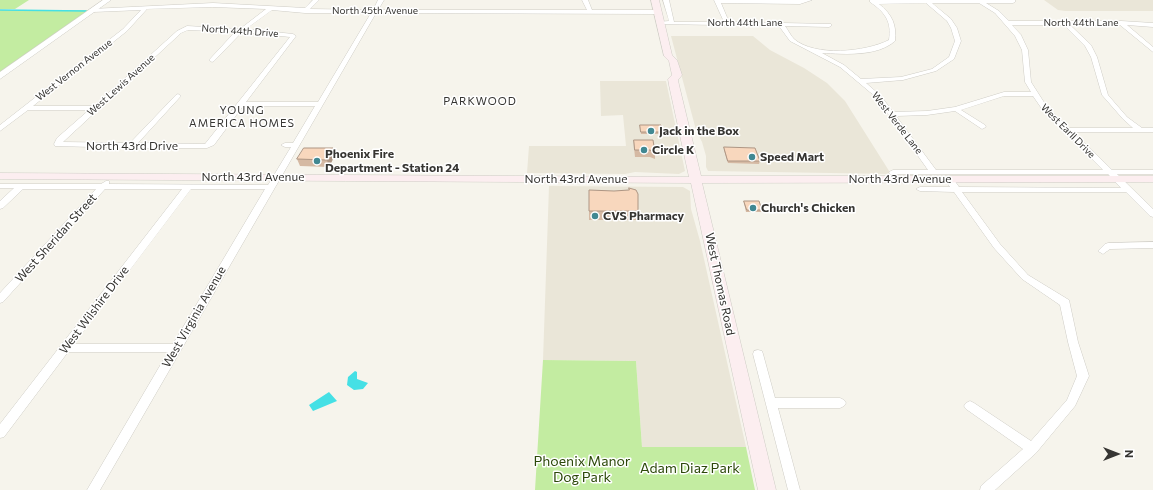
<!DOCTYPE html>
<html>
<head>
<meta charset="utf-8">
<style>
	body { margin:0 }
	#map { position:relative; width:1153px; height:490px; overflow:hidden; background:#f6f4ec; font-family:Commissioner,sans-serif }
	canvas { display:block }
	.north { position:absolute; left:1097px; top:434px; width:40px; height:40px; -webkit-text-stroke:3px #fff; paint-order:stroke; rotate:90deg; font-size:11px; font-weight:700; line-height:16px; text-align:center; color:#363532 }
	.north::after { content:''; display:block; margin:auto; width:14px; height:18px; background:#363532; clip-path:polygon(50% 0,100% 100%,50% 72%,0 100%) }
</style>
</head>
<body>
<div id="map">
<canvas width="1153" height="490"></canvas>
<div class="north">N</div>
</div>
<script>
const ctx = document.querySelector('canvas').getContext('2d');
ctx.lineJoin = 'round';
function paint(path, color) { ctx.fillStyle = color; ctx.fill(path, 'evenodd'); }
function trace(path, color, width, dash) { ctx.strokeStyle = color; ctx.lineWidth = width; ctx.lineCap = dash ? 'butt' : 'round'; ctx.setLineDash(dash || []); ctx.stroke(path); }
function write(font, color, halo, rows, align = 'center') {
  ctx.font = font + ' Commissioner,sans-serif'; ctx.lineWidth = 3; ctx.setLineDash([]); ctx.textBaseline = 'middle'; ctx.strokeStyle = halo; ctx.fillStyle = color; for (const [text, x, y, turn = 0] of rows) {
    ctx.save(); ctx.translate(x, y); ctx.rotate((+turn || 0) * Math.PI / 180); ctx.textAlign = isNaN(turn) ? turn : align; if (halo) ctx.strokeText(text, 0, 0); ctx.fillText(text, 0, 0); ctx.restore();
  }
}
paint(new Path2D(`
	M1044,0h109v11h-88l-7,-1z
	M671,36h82l17,14 34,18 23,15 18,18 46,73 -183,-3 -2,-4v-11l-4,-14 -6,-12z
	M600,81h66l19,90 -6,3 -44,-2 -10,2 -98,-1 2,-27h97l-3,-31 -22,1z
	M549,186l134,1 7,4 1,18 9,32 46,206h-104l-6,-86 -93,-1z`), '#eae6d8');
paint(new Path2D(`
	M0,0h29l-14,9h-15z
	M0,10h90l-90,63z
	M543,360l93,1 6,86h104l9,43h-220z`), '#c3eca1');
paint(new Path2D(`
	M355,371l2,1v7l11,4 -5,6 -9,1 -7,-5 1,-8z
	M329,392l8,9 -24,10 -4,-6z`), '#45e0e5');
trace(new Path2D(`
	M0,10l86,1`), '#45e0e5', 1.5);
const minor = new Path2D(`
	M313,0h6l-9,9 63,1 5,-10h6l-6,10h209l-5,-10h6l4,10h66l3,2 -3,2 -282,-1 -276,477h-13l81,-138h-100l-64,85 -4,1v-14l182,-235h-77l-102,113 -3,1v-10l96,-104h-73l-20,19 -3,1v-8l14,-13h-14v-4h101l5,-3h3v3l159,1 23,-38h-6l-4,-2 4,-2h8l22,-37h-72l-29,39 -7,3h-76l-76,-2 -1,-2 3,-6 32,-28h-61l-28,21v-6l123,-96 18,-19 -48,2 -2,-1v-2l122,-6 92,5zM213,7l53,2 -26,20 -53,-3 -10,5 -83,75h-61l94,-75 20,-22zM272,10l33,3h66l-53,89h-72l50,-66 -3,-2 -47,-5zM188,30l47,2 -25,27 -1,1 3,2 2,-1 28,-29 48,5 -85,107 -67,-1 42,-46 1,-1 -3,-2 -2,1 -46,48 -67,-1 118,-109zM191,189h74l-92,155h-99z
	M663,0h6l5,22h50l-10,-22h98l-12,4 -79,-1 8,19 48,1 3,-2 3,2 48,1v2l-2,1 -44,-1c3,4 6,10 9,13 21,18 71,13 95,1 3,-18 -4,-28 -19,-38v-2h145v2l-2,1h-27l13,8 10,10h112l32,2v4l-26,-2 26,22v5l-33,-27h-50l21,20 6,12 11,38 19,22 15,11h11v4h-80l39,38h41v4h-36l36,35v8l-3,-1 -24,-24h-164l38,52 28,31 41,25 9,42 11,34 -14,30 -39,47 -41,37h-15l1,-4 42,-37 -57,-40 -2,-3 2,-3 4,-2 4,2 57,38 36,-41 10,-24 -9,-34 -8,-37 -38,-26 -28,-31 -40,-56 -34,-1 -4,-2 4,-2h30l-5,-8 4,-2h3l7,10 162,1 -13,-14h-218l-1,-2 4,-2h35l-51,-72 -37,-31 -50,-26 -11,-15 -121,-2v-2l11,-1zM926,3l21,18 4,7 4,13 -6,16 -17,12 -31,8 -40,2 -17,-14 -22,-12c22,1 55,4 73,-12 2,-16 -3,-27 -16,-37zM932,3h47l16,10 20,23 7,14 3,32 6,10h-27l-49,15 -28,4 -34,1 -12,-16 -15,-13 37,-3 33,-9 18,-12 7,-18 -4,-13 -6,-9zM1012,25h52l21,21 6,11 11,38 21,24 10,9h-64l-22,-21 -16,-25 -3,-32 -7,-15zM1004,96h29l9,13 61,61h-167l-40,-54 31,-1 28,-4 27,18 4,-2 -1,-2 -24,-15z
	M1153,242v6l-43,1 -7,5 -5,-3 7,-7 3,-1z
	M758,350l4,1 1,3 12,44h65l4,2 2,3 -2,3 -4,2h-62l22,82h-12l-35,-136 1,-3z`);
const tertiary = new Path2D(`
	M103,0h8l-111,79v-7z`);
const secondary = new Path2D(`
	M651,0h8l13,55 5,5 5,15 -4,5 1,5 22,91h452v6l-451,1 74,307h-18l-67,-307 -691,-4v-6l689,4 -20,-92 -1,-6 4,-4 -3,-14 -5,-5z`);
trace(minor, '#ceccc5', 1);
trace(tertiary, '#ceccc5', 1);
trace(secondary, '#ceccc5', 1);
paint(minor, '#fff');
paint(tertiary, '#fff');
paint(secondary, '#fceef0');
paint(new Path2D(`
	M640,125l23,7 -1,2h-21z
	M634,140l21,13v6l-5,-2h-15l-1,-10z
	M724,147l36,14 -1,3 -31,-1 -4,-13z
	M335,155l-6,12 -29,-1 -3,-7z
	M589,190l49,21 -1,9h-48z
	M744,201l18,9v2h-16l-2,-9z`), '#d5b9a3');
paint(new Path2D(`
	M333,148l2,7 -6,12 -2,-7z`), '#ae9684');
const building = new Path2D(`
	M640,125h21l2,7h-22z
	M634,140h19l2,13 -5,-3h-15z
	M724,147l31,1 5,13h-32z
	M304,148h29l-6,12 -30,-1z
	M629,188l7,2 2,4v17h-49v-21l25,1 15,-1z
	M744,201h15l3,9h-15z`);
paint(building, '#f8d7bd');
trace(building, '#ae9684', 1);
for (const [x, y, r, color] of [
	[651,131,4,"#418892"],
	[644,150,4,"#418892"],
	[752,157,4,"#418892"],
	[317,161,4,"#418892"],
	[753,208,4,"#418892"],
	[595,216,4,"#418892"]
]) { const dot = new Path2D(); dot.arc(x, y, r, 0, 2 * Math.PI); ctx.fillStyle = color; ctx.fill(dot); trace(dot, '#fff', 1.5); }
write('10px', '#363532', '#fff', [
	["North 45th Avenue",375,11],
	["North 44th Lane",745,23],
	["North 44th Lane",1081,23],
	["North 44th Drive",240,31,4],
	["West Vernon Avenue",74,70,-38],
	["West Lewis Avenue",121,85,-42],
	["West Verde Lane",897,123,52],
	["West Earll Drive",1068,131,45]
]);
ctx.letterSpacing = '1px';
write('11px', '#363532', '#fff', [
	["PARKWOOD",480,101],
	["YOUNG",242,110],
	["AMERICA HOMES",242,123]
]);
ctx.letterSpacing = '0px';
write('bold 12px', '#363532', '#fff', [
	["Jack in the Box",659,131],
	["Circle K",652,150],
	["Phoenix Fire",325,154],
	["Department - Station 24",325,168],
	["Speed Mart",760,157],
	["Church's Chicken",761,208],
	["CVS Pharmacy",603,216]
], 'left');
write('12px', '#363532', '#fff', [
	["North 43rd Drive",132,146],
	["North 43rd Avenue",253,177],
	["North 43rd Avenue",576,179],
	["North 43rd Avenue",900,179],
	["West Sheridan Street",56,238,-48],
	["West Thomas Road",720,284,78],
	["West Wilshire Drive",94,310,-53],
	["West Virginia Avenue",194,317,-60]
]);
write('14px', '#2c4809', '#fff', [
	["Phoenix Manor",582,461],
	["Dog Park",582,477],
	["Adam Diaz Park",690,468]
]);
</script>
</body>
</html>
